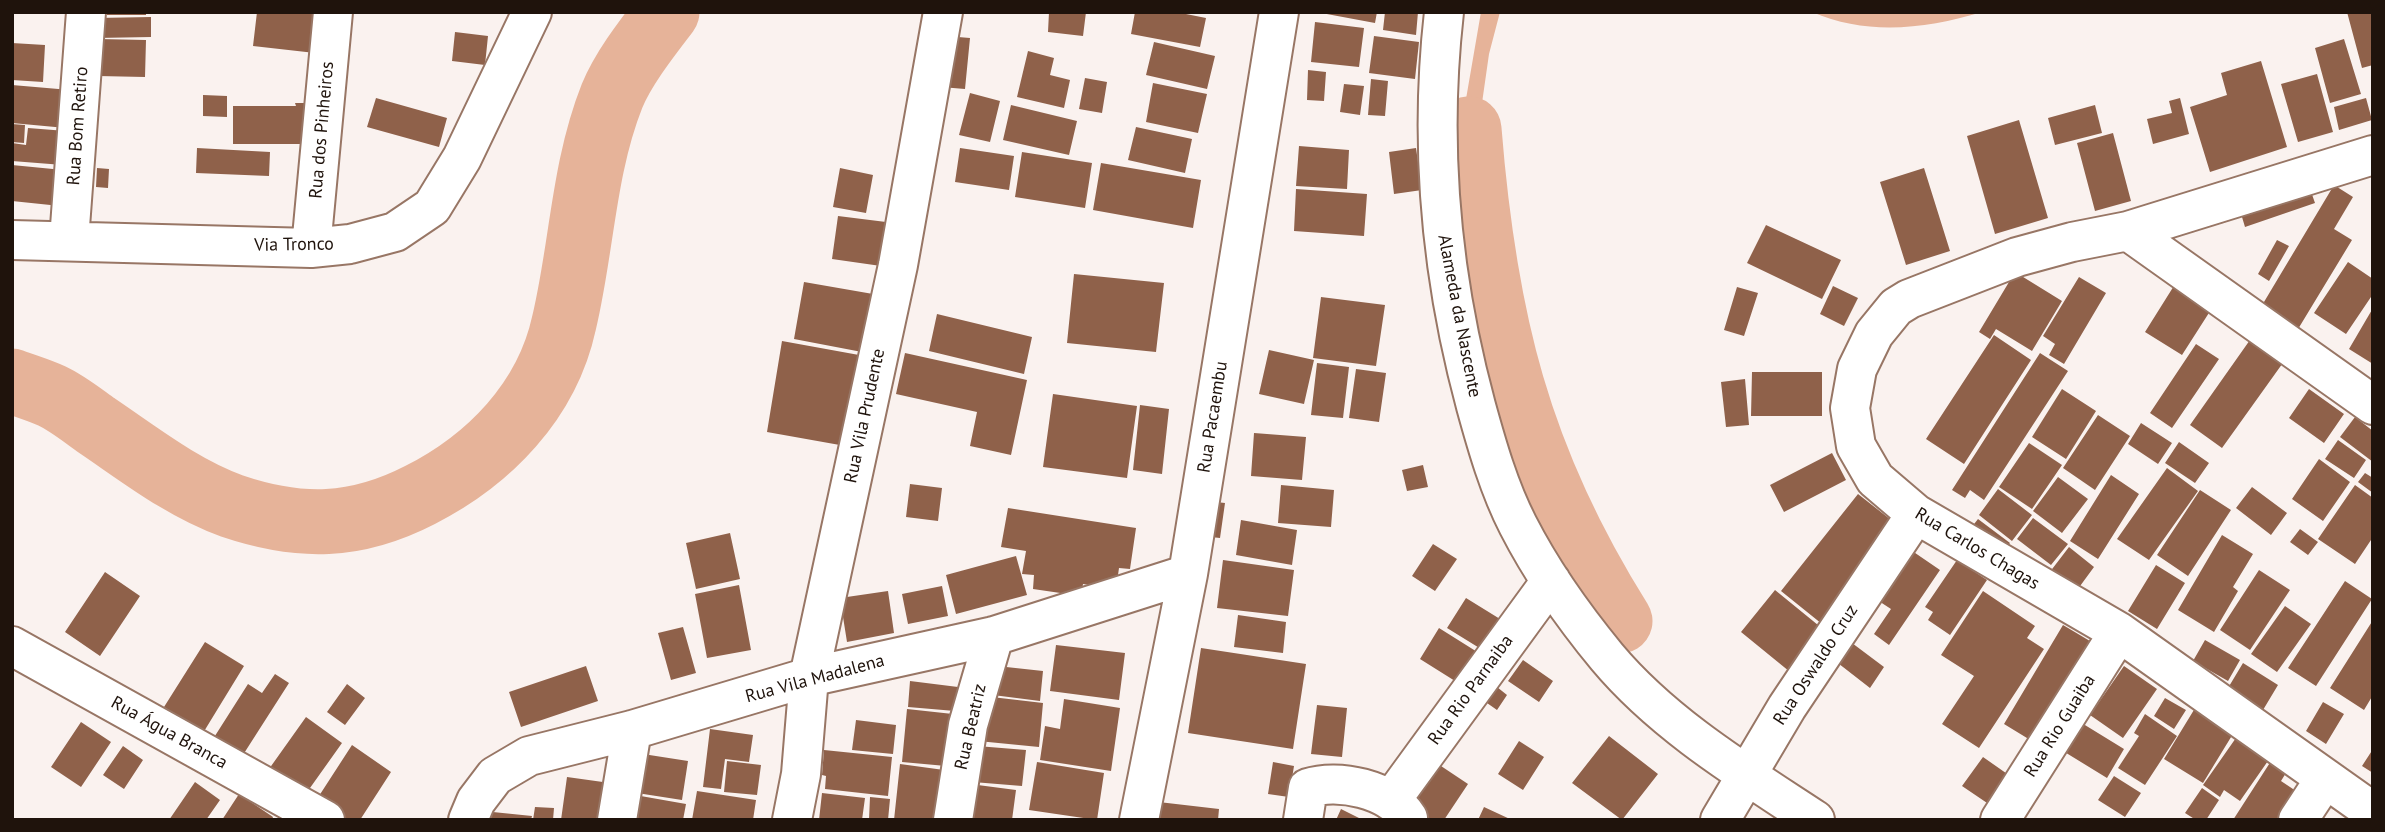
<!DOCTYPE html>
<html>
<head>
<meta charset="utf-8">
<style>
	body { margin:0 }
	#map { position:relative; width:2385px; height:832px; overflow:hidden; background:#faf2ef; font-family:"PT Sans",sans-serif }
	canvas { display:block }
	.frame { position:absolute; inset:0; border:14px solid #1f130c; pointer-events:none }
</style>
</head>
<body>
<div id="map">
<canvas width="2385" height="832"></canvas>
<div class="frame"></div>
</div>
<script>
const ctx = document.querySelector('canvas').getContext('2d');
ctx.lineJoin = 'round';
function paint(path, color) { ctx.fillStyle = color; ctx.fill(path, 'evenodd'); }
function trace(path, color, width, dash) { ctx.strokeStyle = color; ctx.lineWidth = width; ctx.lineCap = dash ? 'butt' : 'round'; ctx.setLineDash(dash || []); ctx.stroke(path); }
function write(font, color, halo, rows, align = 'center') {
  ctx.font = font + ' "PT Sans",sans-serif'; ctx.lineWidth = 5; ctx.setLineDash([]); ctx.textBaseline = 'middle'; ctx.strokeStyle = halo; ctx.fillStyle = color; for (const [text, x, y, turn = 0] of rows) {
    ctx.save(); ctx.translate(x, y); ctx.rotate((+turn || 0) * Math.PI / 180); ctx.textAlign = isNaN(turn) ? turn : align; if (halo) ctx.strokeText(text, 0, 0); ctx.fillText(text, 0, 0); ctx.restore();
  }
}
paint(new Path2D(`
	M1481,12h19l-11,42 -11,77 -17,-3z
	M1812,12h170c-56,17 -115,24 -170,0z`), '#e6b399');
trace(new Path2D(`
	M1469,129c15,189 49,330 151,492
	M12,381c13,5 27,9 40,15 15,7 30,19 44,29 43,29 86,63 136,81 68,23 124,22 188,-11 69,-35 127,-94 144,-172 18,-75 19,-154 48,-227 12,-29 36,-59 55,-84`), '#e6b399', 65);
paint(new Path2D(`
	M107,12h39v3h-39z
	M257,12l63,1 -5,40 -62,-7z
	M1049,12h37l-3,24 -35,-4z
	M1135,12h41l30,6 -6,29 -69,-13z
	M1316,12h61l-2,11z
	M1385,12h33l-2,23 -33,-5z
	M2347,12h26v53l-11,3z
	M151,17v20l-55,1v-20z
	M1315,22l49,6 -5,39 -48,-5z
	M455,32l33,4 -3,29 -33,-4z
	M946,36l24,2 -5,51 -24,-2z
	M1374,36l45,6 -4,37 -46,-6z
	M98,39l48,1 -1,37 -47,-1z
	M2344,39l17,55 -31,9 -15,-55z
	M1154,42l61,14 -8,33 -61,-14z
	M12,43l33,2 -2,37 -31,-2z
	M1028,51l26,7 -4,17 20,5 -6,28 -47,-11z
	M2261,61l26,86 -77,25 -20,-65 37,-12 -6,-22z
	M1308,70l18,2 -2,29 -17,-1z
	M2317,74l16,58 -35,10 -17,-58z
	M1085,78l22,4 -5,31 -23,-4z
	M1371,79l17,2 -3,35 -17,-1z
	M1153,83l54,11 -9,39 -52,-11z
	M1344,84l20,2 -4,29 -20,-3z
	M12,85l58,5 -4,38 -54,-5z
	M970,93l30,8 -10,41 -31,-7z
	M203,95l24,1v21l-24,-1z
	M376,98l71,20 -8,29 -72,-20z
	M2180,98l9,36 -36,10 -6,-25 25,-6 -3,-12z
	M2366,98l6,22 -33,10 -5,-23z
	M295,103h15l1,41h-78v-38h63z
	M1011,105l66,16 -8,34 -66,-15z
	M2095,105l7,28 -47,12 -7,-27z
	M2019,120l29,98 -53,16 -28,-98z
	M12,124l13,1 -1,18 -12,-1z
	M1136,127l56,12 -7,34 -57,-13z
	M28,128l38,3 -3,34 -51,-4v-18l14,2z
	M2113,133l18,68 -36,10 -18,-68z
	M1299,146l50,4 -2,39 -51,-3z
	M197,148l73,4 -1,24 -73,-3z
	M960,148l54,8 -5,34 -54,-8z
	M1416,148l6,42 -28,4 -5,-42z
	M1022,152l70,11 -7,45 -70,-11z
	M1101,163l100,17 -8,48 -100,-18z
	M12,165l51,5 -3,36 -48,-5z
	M97,168l12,1 -1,19 -12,-1z
	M840,168l33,7 -7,38 -33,-6z
	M1924,168l26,83 -44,14 -26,-83z
	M2308,183l7,20 -70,24 -6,-20z
	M2334,185l19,12 -19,32 18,11 -60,99 -37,-22z
	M1296,189l71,5 -3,42 -70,-5z
	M838,216l56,7 -6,44 -56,-8z
	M1766,225l75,35 -19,39 -75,-36z
	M2277,240l12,6 -20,35 -11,-7z
	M2348,262l25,17v15l-27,40 -32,-21z
	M2015,272l47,29 -30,50 -36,-22 -6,10 -11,-7z
	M1074,274l90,9 -8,69 -89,-9z
	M2079,277l27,16 -42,71 -15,-9 6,-11 -12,-8z
	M2177,281l37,24 -32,50 -37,-23z
	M804,282l69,12 -11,58 -68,-13z
	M1833,286l25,12 -14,28 -24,-12z
	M1737,287l21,6 -14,43 -20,-6z
	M1321,297l64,8 -9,61 -63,-8z
	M2373,308v56l-24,-15z
	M937,314l95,23 -8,37 -95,-23z
	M2257,330l33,23 -68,95 -32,-23z
	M1994,335l37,25 -67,104 -38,-25z
	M782,341l77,14 -6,30 -2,62 -84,-15z
	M2196,344l23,15 -47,69 -22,-15z
	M1269,350l45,10 -10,44 -45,-10z
	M905,353l122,27 -16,75 -41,-9 7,-34 -81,-18z
	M2040,353l28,18 -84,129 -14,-10 -5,8 -13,-8z
	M1317,363l32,4 -6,51 -32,-3z
	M1356,369l30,4 -7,49 -30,-4z
	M1752,372h70v44h-71z
	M1745,379l4,46 -23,2 -5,-45z
	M2062,389l34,22 -30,48 -34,-22z
	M2309,389l35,25 -20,29 -35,-25z
	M1053,394l84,12 -10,72 -84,-11z
	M1140,405l29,4 -7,65 -29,-4z
	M2098,415l32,21 -35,54 -32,-22z
	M2355,417l18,14v31l-33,-25z
	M2141,423l31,20 -14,21 -30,-20z
	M1254,433l52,4 -4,43 -51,-4z
	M2338,440l28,20 -12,18 -29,-19z
	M2179,442l30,21 -14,20 -30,-20z
	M2029,443l33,22 -30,44 -33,-22z
	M1832,453l14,27 -62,32 -14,-27z
	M2319,459l31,23 -27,39 -31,-22z
	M1423,465l5,22 -21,4 -5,-21z
	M2167,468l31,23 -49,69 -32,-21z
	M2365,473l8,5v15l-15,-11z
	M2111,475l28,19 -41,65 -28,-18z
	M2058,477l30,22 -26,34 -29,-22z
	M910,484l32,4 -4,33 -32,-4z
	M1281,485l53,5 -3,37 -53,-4z
	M2355,485l18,13v39l-18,27 -37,-25z
	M2252,487l35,26 -16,22 -35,-27z
	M1998,489l34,26 -20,26 -33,-26z
	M2200,490l31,20 -43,66 -31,-21z
	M1858,494l42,33 -78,97 -41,-33z
	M1207,501l18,2 -5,35 -18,-2z
	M1008,508l128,20 -6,41 -11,-1 -3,21 -33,-5 -2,12 -48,-7 1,-14 -12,-1 4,-23 -25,-4z
	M2033,518l35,26 -17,21 -34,-26z
	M1978,519l32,24 -7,9 -32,-24z
	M1241,520l56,10 -5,35 -56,-10z
	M2300,529l18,13 -10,13 -18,-13z
	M730,533l10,46 -44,10 -10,-46z
	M2222,535l31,19 -20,33 5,4 -24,41 -36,-22z
	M1433,544l24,15 -22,32 -23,-15z
	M1902,544l38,26 -51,75 -15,-11 17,-25 -23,-15z
	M2069,547l25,20 -22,30 -26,-20z
	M1016,556l11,39 -71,19 -10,-39z
	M1223,560l71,10 -6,46 -71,-8z
	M1957,560l30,20 -37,55 -22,-15 5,-8 -8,-5z
	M2156,565l29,18 -28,46 -29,-18z
	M2259,570l31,20 -40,60 -30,-20z
	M105,572l35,24 -40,60 -35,-24z
	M2345,581l27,18 -56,87 -28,-18z
	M739,585l12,65 -44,8 -12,-64z
	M942,586l6,30 -40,8 -6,-30z
	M1775,590l54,44 -34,42 -54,-44z
	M888,591l6,42 -47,9 -7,-44z
	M1983,591l52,35 -8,12 17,11 -65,99 -37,-24 32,-48 -33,-21z
	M1466,598l34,21 -19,30 -34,-21z
	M2285,606l26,18 -34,48 -26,-18z
	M1238,615l48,7 -3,31 -49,-6z
	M2373,620v75l-9,15 -34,-22z
	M2063,625l42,25 -60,99 -41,-25z
	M683,627l13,46 -25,7 -13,-47z
	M1439,628l43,27 -19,31 -43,-27z
	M1848,640l36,27 -14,21 -36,-28z
	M2205,640l35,20 -12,21 -35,-20z
	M205,642l39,24 -41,67 -39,-26z
	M1056,645l69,8 -6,47 -69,-9z
	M1201,648l105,16 -13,85 -105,-16z
	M1523,660l30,21 -14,21 -31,-21z
	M2243,663l35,22 -15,25 -35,-22z
	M586,666l12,35 -77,26 -12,-35z
	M997,666l46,5 -3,30 -47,-6z
	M2124,666l33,23 -34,49 -33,-23z
	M275,674l14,9 -48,75 -28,-19 35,-55 14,9z
	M910,681l48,6 -3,24 -47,-4z
	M347,684l18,14 -20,27 -18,-13z
	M1497,687l10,8 -10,15 -10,-7z
	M983,696l60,7 -4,44 -61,-6z
	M2165,698l21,12 -12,19 -20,-13z
	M1064,699l56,9 -9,63 -71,-11 5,-34 15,3z
	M2200,700l39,24 -36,59 -39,-24z
	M2323,702l21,12 -18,30 -20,-13z
	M1317,705l30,3 -5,49 -31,-3z
	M907,709l55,6 -5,52 -55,-5z
	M2145,714l32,22 -32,49 -27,-17 21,-32 -5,-3z
	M306,717l36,26 -37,52 -36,-26z
	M856,720l40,5 -3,29 -41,-4z
	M81,722l30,20 -30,45 -30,-20z
	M2080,722l44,27 -17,29 -44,-27z
	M710,729l43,6 -4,27 -24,-3 -4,30 -18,-2z
	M2238,735l32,23 -30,43 -16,-11 -4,7 -17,-12z
	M1609,736l49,38 -36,46 -50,-37z
	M1519,741l25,16 -21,33 -25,-16z
	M352,745l39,27 -31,48h-12l-31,-21z
	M123,746l20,14 -19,29 -21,-14z
	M977,746l49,4 -4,36 -49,-4z
	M2373,749v24l-11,-7z
	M824,750l68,7 -4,39 -63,-7 1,-13 -4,-1z
	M643,754l45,7 -6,39 -45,-7z
	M1983,757l30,21 -20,29 -31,-21z
	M2273,758l16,10 -8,13 21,14 -17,25h-52z
	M1432,760l36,24 -24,36h-23l-2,-2 7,-10 -17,-12z
	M727,761l34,4 -4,30 -33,-3z
	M1037,762l67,11 -7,47 -68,-10z
	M1273,762l21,4 -5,31 -21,-3z
	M900,764l44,6 -6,50h-44z
	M2114,776l27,17 -16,24 -27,-17z
	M567,777l43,6 -4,37h-45z
	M195,782l25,18 -14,20h-37z
	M970,784l46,6 -4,30h-46z
	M2202,788l17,12 -13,20h-10l-11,-7z
	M697,791l59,9 -3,20h-61z
	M822,793l43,5 -3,22h-43z
	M239,794l34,23 -1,3h-50z
	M635,795l51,9 -3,16h-52z
	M870,797l20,2 -2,21h-19z
	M1150,801l69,8 -1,11h-70z
	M535,807l19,1 -1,12h-20z
	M1484,807l28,13h-34z
	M1341,809l22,11h-27z
	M483,811l49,5 -1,4h-49z`), '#8f614a');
const street = new Path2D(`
	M1444,12c-15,132 -3,265 32,394 11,40 23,82 42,119 24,47 56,92 89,132 56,67 135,115 208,163
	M2373,155l-245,76 -56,11 -55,15 -108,42 -13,8 -22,27 -17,35 -7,39 6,38 19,33 41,35 203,118 254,180
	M2128,231l245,174
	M12,240l299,8 39,-4 45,-12 37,-25 30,-49 70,-146
	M69,240l17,-228
	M311,248l22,-236
	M12,646l313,174
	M1392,799l159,-218
	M468,820l8,-19 19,-25 34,-20 103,-26 177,-53 185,-41 194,-62
	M617,820l15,-90
	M792,820l9,-46 8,-97 89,-412 45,-253
	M953,820l15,-95 26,-89
	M1139,820l49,-246 91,-562
	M1303,820l5,-32c30,-10 82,1 100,30
	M1720,820l67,-113 129,-193
	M2000,820l119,-188
	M2298,820l27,-41`);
trace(street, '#987665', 42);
trace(street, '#fff', 38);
write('18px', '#1f130c', '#fff', [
	["Rua Bom Retiro",78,126,-86],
	["Rua dos Pinheiros",322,130,-85],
	["Via Tronco",294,245,-1],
	["Alameda da Nascente",1459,316,79],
	["Rua Vila Prudente",865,416,-78],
	["Rua Pacaembu",1213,417,-81],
	["Rua Carlos Chagas",1977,549,31],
	["Rua Oswaldo Cruz",1816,665,-57],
	["Rua Vila Madalena",815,679,-15],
	["Rua Rio Parnaiba",1471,690,-54],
	["Rua Rio Guaiba",2060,726,-58],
	["Rua Beatriz",971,727,-77],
	["Rua Água Branca",169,733,29]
]);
</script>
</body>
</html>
